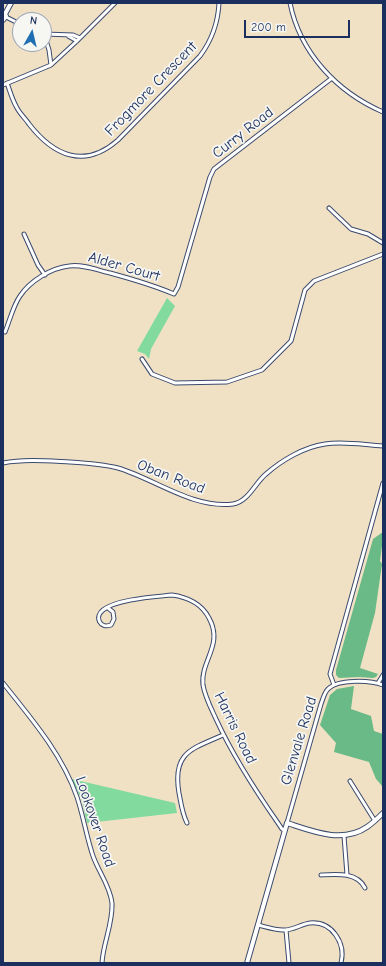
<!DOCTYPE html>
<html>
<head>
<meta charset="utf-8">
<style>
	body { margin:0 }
	#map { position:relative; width:386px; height:966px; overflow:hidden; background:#f0e1c5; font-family:"Comic Neue",sans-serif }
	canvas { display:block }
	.frame { position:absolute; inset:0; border:4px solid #1b2f5e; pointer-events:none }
	.north { position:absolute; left:12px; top:12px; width:40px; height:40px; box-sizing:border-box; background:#f6f6f2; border:1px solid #9ea6b7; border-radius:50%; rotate:8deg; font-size:11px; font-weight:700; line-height:16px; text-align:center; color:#1b2f5e }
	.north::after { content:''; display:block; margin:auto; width:14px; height:18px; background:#1f6fb2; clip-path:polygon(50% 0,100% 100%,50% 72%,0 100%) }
	.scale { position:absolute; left:244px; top:20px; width:106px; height:18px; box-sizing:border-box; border:2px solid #1b2f5e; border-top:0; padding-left:5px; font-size:12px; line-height:14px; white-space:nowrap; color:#1b2f5e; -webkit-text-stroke:3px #f6f6f2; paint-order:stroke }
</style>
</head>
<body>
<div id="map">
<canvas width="386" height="966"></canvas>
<div class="frame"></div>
<div class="north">N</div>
<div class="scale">200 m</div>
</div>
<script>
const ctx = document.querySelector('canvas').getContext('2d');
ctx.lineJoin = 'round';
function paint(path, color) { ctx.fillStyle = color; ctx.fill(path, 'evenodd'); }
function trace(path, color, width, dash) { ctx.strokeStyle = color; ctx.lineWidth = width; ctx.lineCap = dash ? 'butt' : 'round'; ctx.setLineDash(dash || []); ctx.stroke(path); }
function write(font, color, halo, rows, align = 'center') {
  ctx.font = font + ' "Comic Neue",sans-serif'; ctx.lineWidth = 3.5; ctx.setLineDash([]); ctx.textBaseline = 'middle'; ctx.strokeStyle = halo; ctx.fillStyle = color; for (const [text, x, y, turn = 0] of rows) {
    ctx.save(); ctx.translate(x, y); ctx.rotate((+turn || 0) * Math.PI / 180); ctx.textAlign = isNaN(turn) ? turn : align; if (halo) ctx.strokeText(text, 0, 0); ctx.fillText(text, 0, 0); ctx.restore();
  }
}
paint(new Path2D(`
	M167,298l8,8 -24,43 -2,10 -4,-5 -8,-3z
	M72,779l103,24 2,10 -90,10 -5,-22z`), '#82da9f');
paint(new Path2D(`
	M383,532v14h-1l-2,15 2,3 -7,49 -15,55 18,6 -2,3 -3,1 -14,-1 -20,1 -3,-3v-5l37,-131z
	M354,686l-3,23 20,7 3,15 9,3v53l-7,-8 -7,-17 -35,-10 2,-9 -16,-18 10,-30 7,-6z`), '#69ba86');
const minor = new Path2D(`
	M290,3c10,50 47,89 93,109
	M6,17l14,7
	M44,34l29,1 7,3
	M44,34l5,16 2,15
	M68,36l9,5
	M7,83c3,8 5,16 9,23 3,7 9,12 13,18 24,31 55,46 89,16l82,-84c12,-16 18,-33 19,-53
	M3,85l48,-20 26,-24 38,-38
	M329,208l22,21 17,5 15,9
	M24,234l14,31 7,10
	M5,332c5,-12 8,-26 15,-36 10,-15 31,-28 49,-30 14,-2 28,4 41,7 22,6 43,12 64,21l4,-7 32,-110 4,-8 118,-91
	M142,359l10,15 23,9 52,-1 35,-12 29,-29 14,-51 9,-9 69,-27
	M3,463c22,-4 45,-2 67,-1 16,1 32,2 48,6 37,11 75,41 115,36 15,-2 22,-21 33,-30 16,-14 38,-27 59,-30 19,-3 39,1 58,2
	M108,608l5,4 1,7 -3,6c-11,4 -17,-8 -8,-15 14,-11 51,-13 69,-15 15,2 30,9 37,23 15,27 -9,43 -6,67 2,12 8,23 13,34 17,37 39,71 62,104l4,6 3,1
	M3,683c28,35 59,71 74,114 6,18 9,37 15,56 5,17 18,32 20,50 1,21 -9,40 -10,60
	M378,683l5,-8
	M334,685l-4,-11 53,-191
	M350,781l25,40
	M187,823c-5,-10 -6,-20 -8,-30 -7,-41 13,-44 44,-58
	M287,823l34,-119c2,-5 3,-11 7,-15 10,-10 42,-9 55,-4
	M344,836l3,39
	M321,875c16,-1 36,-3 44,13
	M258,925c8,2 17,5 25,5 9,1 18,-6 27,-7 22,-2 36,20 31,40
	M286,930l3,33`);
const tertiary = new Path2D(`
	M5,14l6,-11
	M3,20l3,-4 -3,-3
	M247,963l40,-140c25,8 55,21 80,4 6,-4 11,-9 16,-14`);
trace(minor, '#3b4a6d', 5);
trace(tertiary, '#3b4a6d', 6);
trace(minor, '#fff', 3);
trace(tertiary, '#fff', 4);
write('15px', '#1b2f5e', '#f6f6f2', [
	["Frogmore Crescent",151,89,-46],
	["Curry Road",243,133,-38],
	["Alder Court",124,267,16],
	["Oban Road",171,477,21],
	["Harris Road",235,728,64],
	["Glenvale Road",299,741,-73],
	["Lookover Road",95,822,71]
]);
</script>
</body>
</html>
